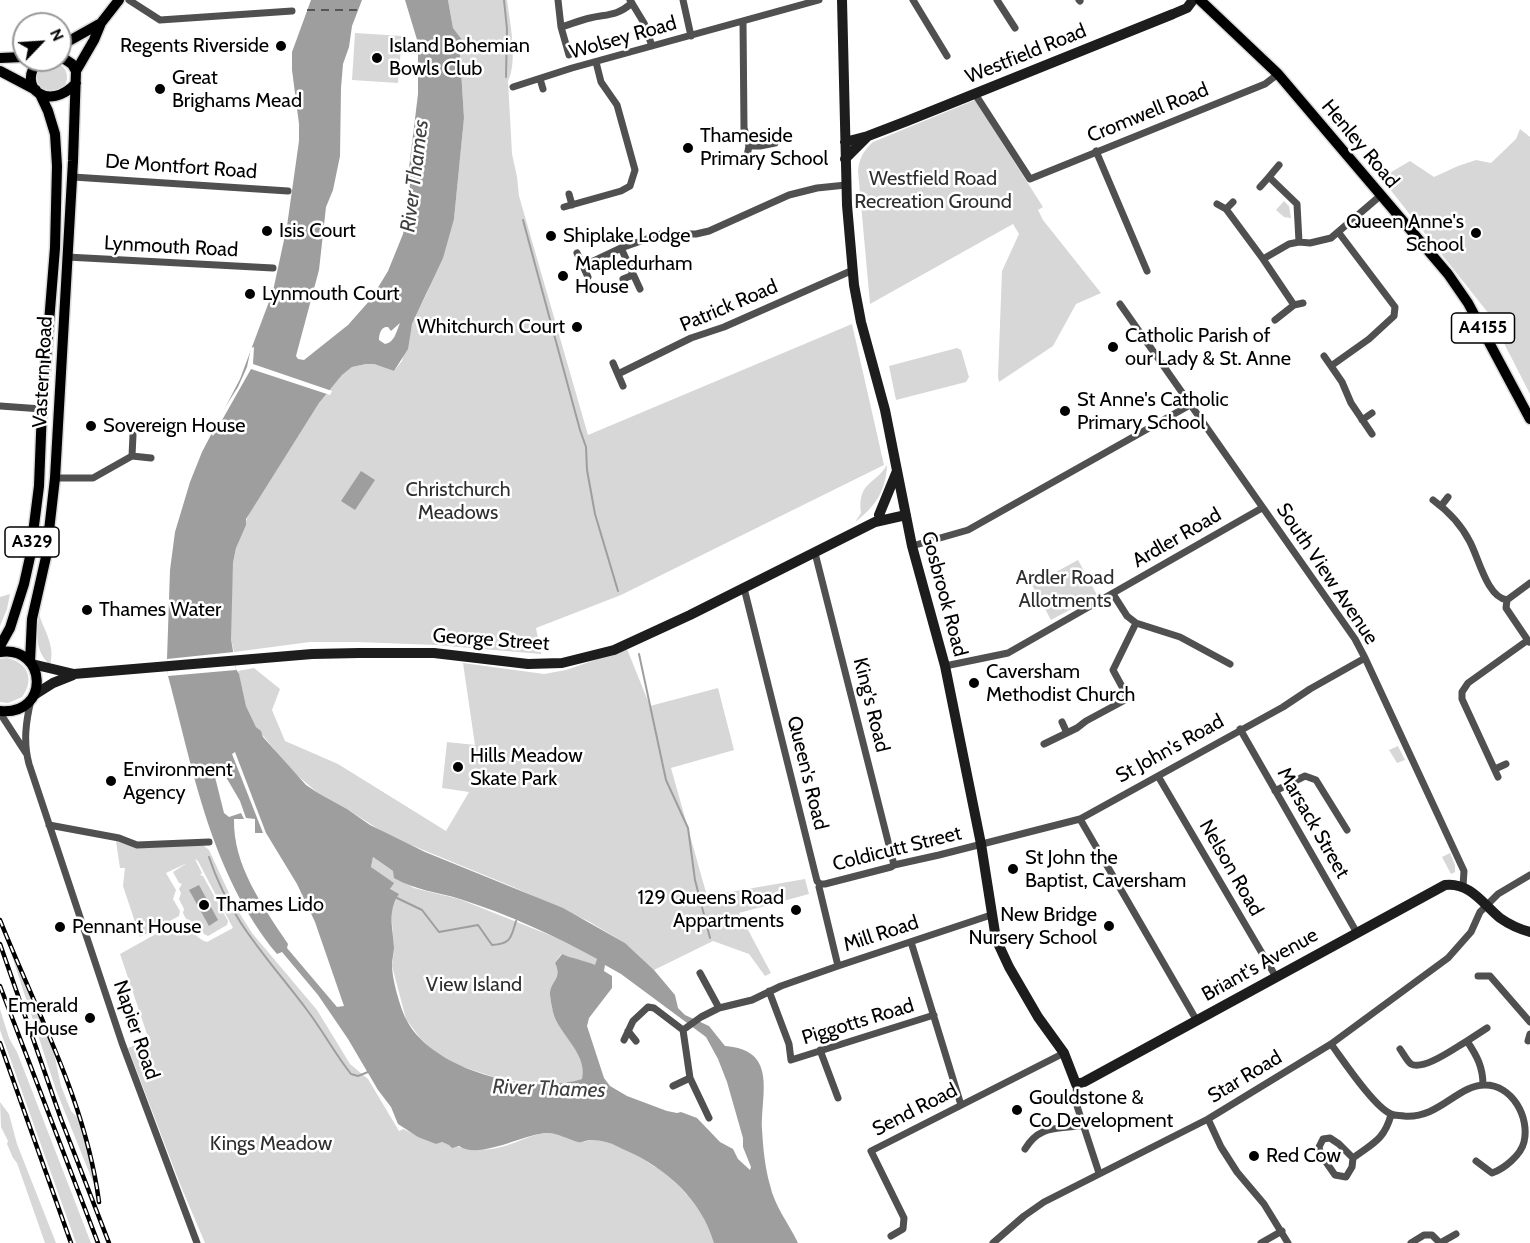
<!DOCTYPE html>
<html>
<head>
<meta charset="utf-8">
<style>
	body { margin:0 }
	#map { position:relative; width:1530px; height:1243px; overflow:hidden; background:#fff; font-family:Cabin,sans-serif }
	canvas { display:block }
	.north { position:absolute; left:12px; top:12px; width:60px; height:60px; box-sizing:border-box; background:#fff; border:2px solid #999; border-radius:50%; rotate:65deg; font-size:16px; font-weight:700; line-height:24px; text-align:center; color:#000 }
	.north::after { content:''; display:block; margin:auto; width:21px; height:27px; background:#000; clip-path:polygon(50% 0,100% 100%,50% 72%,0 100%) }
</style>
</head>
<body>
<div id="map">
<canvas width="1530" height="1243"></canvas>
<div class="north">N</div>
</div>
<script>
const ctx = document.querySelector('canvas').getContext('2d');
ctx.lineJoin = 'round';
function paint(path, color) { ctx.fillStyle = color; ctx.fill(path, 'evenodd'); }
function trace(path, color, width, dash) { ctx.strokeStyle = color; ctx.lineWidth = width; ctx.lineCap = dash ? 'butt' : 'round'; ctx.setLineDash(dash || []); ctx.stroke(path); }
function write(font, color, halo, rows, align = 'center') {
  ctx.font = font + ' Cabin,sans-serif'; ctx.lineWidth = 5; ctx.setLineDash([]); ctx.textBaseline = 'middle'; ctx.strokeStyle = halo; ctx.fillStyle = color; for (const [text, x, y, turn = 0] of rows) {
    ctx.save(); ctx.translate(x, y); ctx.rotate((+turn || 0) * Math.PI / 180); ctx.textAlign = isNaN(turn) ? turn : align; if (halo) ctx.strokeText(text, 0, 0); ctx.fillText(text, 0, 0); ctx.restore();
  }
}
paint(new Path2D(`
	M448,0h59c3,22 11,62 1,81l4,73 5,23 2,19 69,239 264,-111 32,141 -263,130 -85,33 5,26 -105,-9 -79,-3h-47l-76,10 -3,-13 -1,-24 3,-52 3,-15 13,-35 70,-110 23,-28 10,-8 14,-3h8l20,7 8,-10 10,-37 15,-31 27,-74 10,-101 -4,-64 3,-13 -10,-13z
	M355,33l47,3 -4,47 -46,-3z
	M37 77a15 15 0 1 1 30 0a15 15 0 1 1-30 0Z
	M975,100l68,107 -5,3 5,10 58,73 -25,11 -23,42 -54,36 -1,-5 4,-106 17,-37 -6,-10 -143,80 -12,-133c1,-12 5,-20 15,-29z
	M1520,129l10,8v257l-41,-80 -108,-136 29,-17 24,16 24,-11 18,-6 15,3 25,-24z
	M1284,201l5,5 2,12 -7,-1 -8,-7z
	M957,348l4,2 8,27 -3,5 -70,18 -7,-34z
	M887,465c-1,26 -12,42 -32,57l6,-9c-4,-31 14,-28 26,-48z
	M1078,560l19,35 -46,25 -19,-35z
	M10,594l-3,15 -7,17v-29z
	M39,614c5,17 17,32 11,51 -16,-15 -13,-32 -11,-51z
	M627,649l23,57 68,-18 16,62 -63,18 36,128 98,-17 4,15 -70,19 32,60 -6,3 -16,-22 -36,-13 -59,29 -29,-27 -37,-22 -77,-35 -122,-50 -42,-27 -29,-16 -26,-22 -36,-44 -10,-21 -8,-35 16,-3 26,21 -8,21 13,31 53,23 108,67 23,-39 -27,-4 5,-46 28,3 -12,-82 81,11 22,-4z
	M7,658c21,4 28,22 15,39l-14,6 -8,-1v-43z
	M1398,746l7,14 -8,3 -8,-13z
	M120,840l17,6 66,-1 6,5 26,56 17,27 65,77 33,54 18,15 31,52 4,-2 33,15 5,-2c18,6 37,10 56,6 17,-3 33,-14 50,-15 12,0 25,6 37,9 16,-7 40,7 54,14 10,5 18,14 30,15l3,6 16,18 3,-2 28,50h-513l-25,-59 -52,-136 21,-8 -29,-86 61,-34c10,6 13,18 26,22l26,-14 -35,-67 -3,-2 7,14 -2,2 3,1 25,45 -1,4 -19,11 -4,-2 -2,-4h-6l-6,-10 -4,-1 -3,-6 1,-4 -5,-10 2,-6 -2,-4 3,-5 -3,-1 -6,-11 14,-9 -21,10 10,17 -3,9 7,12 -1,5 -39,21 -17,-51 2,-18h-5l-4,-27z
	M1450,853l5,12v7l-4,2 -9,-17z
	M373,857l20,14 12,12 9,5 45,11 103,41 35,19 -1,7c-14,-7 -22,-6 -35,-12l-6,9c8,15 -4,18 -5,30 0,3 1,11 2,14 4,25 36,45 30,72l-10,3 -20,2 -52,-5 -43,-14 -21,-12 -16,-15 -14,-19 -14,-53 2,-15 -3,-43 6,-10 -7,-9 3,-6 -22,-16z
	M8,944l44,100 9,42 10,25 8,8 9,27 5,27v9l-37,-92z
	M0,1009l9,29 8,14 74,191h-15l-76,-213z
	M0,1102l9,12 8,30 39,99h-11l-28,-80 -4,-5 -6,-14 1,-3 -7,-14z`), '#d7d7d7');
paint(new Path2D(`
	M311,0h51l-10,26 -3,21 -6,17 -2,24 -1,68 -7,34 -7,17 -7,63 -23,86 2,3 6,1 44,-35 23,-26 17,-28 15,-37 7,-41 -1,-25 9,-74v-51l-13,-43h43l5,28 10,13 -3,13 4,64 -10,101 -11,39 -31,66 -4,25 -14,22 -20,-7h-8l-14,3 -10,8 -23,28 -73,116v6l-10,23 -3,15 -2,76 5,30 3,5 7,32 10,21 5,4 2,6 43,48 12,8 29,16 23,16 55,27 138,56 62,35 29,27 21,25 3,13 7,7 24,11 16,20c53,4 36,47 37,83 1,18 3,39 8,56 4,20 19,39 28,58h-84c-13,-44 -48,-75 -89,-93 -5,-2 -11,-6 -16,-7 -5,-2 -13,-3 -18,-3 -5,0 -8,3 -13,2 -11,-3 -20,-9 -31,-9 -24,1 -67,27 -88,13l-7,2 -3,-3 -7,-3 -6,2 -18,-7 -20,-13 -7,-17 -13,-17 -30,-51 -30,-44 -36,-43 -5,2c-66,-80 -83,-181 -109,-278l-1,-17 3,-89 5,-38 15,-50 12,-30 38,-73 33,-88 14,-65 12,-85v-17l-7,-54v-18zM400,323c-4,9 -5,19 -15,21l-6,-4c0,-6 2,-14 9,-13l3,4zM215,765h4l21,36 6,17 9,1v14h11l31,51 18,38 29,84 -7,1 -50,-59 1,-4c-25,-38 -55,-78 -54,-125h10l-3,-6 -12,4 -5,-4 -11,-44zM373,857l20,14 1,7c20,12 44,14 66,21 47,15 94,36 137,60l-2,6c-11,-5 -22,-6 -33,-11l-7,9c8,16 -5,18 -5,31 0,2 1,9 2,13 3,26 36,44 30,72 -52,16 -150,-8 -176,-60 -6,-12 -14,-40 -14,-54 0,-6 2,-12 2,-18 -1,-19 -7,-36 5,-53l-9,-5 4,-6 -23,-16zM605,965l16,9 85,63 12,22 9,23 16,56v9l8,20 -1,3 -12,-11 -5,-10 -13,-7 -23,-24 -16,-6 -4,1 -10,-2 -40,-15 -17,-10 -6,-8 -17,-52 2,-8 23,-30v-12l-8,-5z
	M361,471l14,9 -20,30 -14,-9z
	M199,885l19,35 -9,6 -20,-36z`), '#9e9e9e');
paint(new Path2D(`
	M254,347l-1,17 79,27 -2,4 -79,-26 -38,67 -3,-5 28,-44 9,-20 4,-19z
	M234,652l2,18 -68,6 -1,-17z
	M235,752l31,81h-3l-31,-79z`), '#fff');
trace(new Path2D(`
	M504,0l3,29 -1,48
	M523,220l57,210 6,17 1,23 8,44 23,77
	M639,654l27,126 22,48 7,52 15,58
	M209,857c21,64 59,101 98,153 16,21 28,44 44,64l7,2 10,-4
	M397,898l25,12 17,22 39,-7 14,20c19,-1 19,-7 24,-24`), '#9e9e9e', 2);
trace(new Path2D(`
	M307,10h51`), '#3f3f3f', 1.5, [8, 6]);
const primary = new Path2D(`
	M1200,0l78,74 170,200 20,29 62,116
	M60,46l41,-23
	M0,58l24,-1
	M39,60c-24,27 10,53 37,23
	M0,71l36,19
	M76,71l18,-31 7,-17 18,-23
	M0,646l10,-18 14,-44 6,-27 9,-71 3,-77 13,-161 2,-82 -2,-32 -7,-23 -8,-17
	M0,652c47,-7 51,64 0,59
	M30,662l2,-43 14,-62 9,-79 18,-317 3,-90 -4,-7 -12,-8`);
trace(primary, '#dbdbdb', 13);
trace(new Path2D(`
	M129,0l31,20 132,-9
	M558,0l3,27 8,28
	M630,0l14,23 8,23
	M683,0l8,36
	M913,0l34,56
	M997,0l18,28
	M1079,0l1,1
	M743,21l1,107 5,18 -2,10
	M561,27c10,-3 20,-7 29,-9 18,-4 27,-2 42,-15
	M540,79l3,10
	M513,87l59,-19 247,-68
	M975,94l55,85 235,-95 13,-10
	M749,146h11l15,-3
	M1096,151l51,120
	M1279,165l-10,12 28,27 2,38
	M73,177l215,14
	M1260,187l9,-10
	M569,194l3,11
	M1217,204l9,5 37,50
	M564,207l57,-16 9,-5 5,-16 -13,-47 -5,-18 -16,-23 -5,-20
	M1226,209l7,-7
	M1339,233l56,74 -1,9 -25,23 -38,27 11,16 9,21 21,31
	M621,248l19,41
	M577,253l6,13
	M67,257l206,11
	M588,277l-5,-11 38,-18 40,-14h35l13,-3 80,-36 28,-7 29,-3
	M623,279l10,-4
	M1303,303l-9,2 -31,-46 26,-15 10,-2 11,1 21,-5 49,-42
	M1120,304l235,335 10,19 99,213 -1,15
	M1275,320l19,-15
	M1324,356l7,10
	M613,363l10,23
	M618,374l73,-36 33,-11 129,-57
	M0,406l42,3
	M1362,420l10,-7
	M132,456l1,-21
	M55,478h38l39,-22 19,2
	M1433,500c15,11 29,26 37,42 9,17 17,55 37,58
	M1441,506l7,-9
	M912,546l56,-16 222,-125
	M815,553l79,312
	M744,588l73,293 3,3 -1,3 19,79
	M1113,594l14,22 9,7 44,14 50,27
	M1529,642l-23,-34 1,-8 23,-17
	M945,666l63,-13 254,-145
	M31,700c-5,21 -8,42 -2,64l93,279 75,200
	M0,713l26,40
	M1062,722l5,11
	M1240,729l117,204
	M1044,744l33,-16 9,-7 39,-21 1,-6 -13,-24 23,-47
	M1495,769l11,-5
	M1158,776l118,201
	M1498,777l-36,-78v-7l6,-9 60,-43
	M1275,791l30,-15 11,4 31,50
	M1080,819l117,202
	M49,825l70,13 18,7 72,-3
	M820,884h5l66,-17 3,-2 45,-10 141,-36 203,-112 27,-18 55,-31
	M911,942l50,163
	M700,973l19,35
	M1478,976h12l40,46
	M769,991l20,53 2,16 143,-45
	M628,1031l8,10
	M624,1040l9,-19 15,-14 6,1 29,22
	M1467,1041l20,-13
	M1528,1041l2,-7
	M1331,1044c12,16 43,63 60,70 4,2 9,1 13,2 35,3 53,-31 81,-31 27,0 45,32 39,57 -3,13 -20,27 -32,31l-16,-12
	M1400,1049c3,4 7,12 11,15 13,7 45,-17 56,-23 10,15 16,26 16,44
	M820,1050l18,48
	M1076,1084l1,22 22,67
	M673,1086l17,-8
	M709,1118l-19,-40 -7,-48 18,-13 18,-9 33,-8 29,-14 57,-20 153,-51
	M1208,1119l13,28 16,25 27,32 24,39
	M1025,1149c15,-25 33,-19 58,-24
	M1353,1158l-14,-14 -9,-6 -7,1 -4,8 2,8 14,20 11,2 6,-10 1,-9c20,-15 31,-18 38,-43
	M891,1236l12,-7 1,-11 -33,-67 193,-98
	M993,1243l31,-27 20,-14 164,-83 123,-75 117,-86 23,-26 9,-20 18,-18 32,-19
	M1261,1243l21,-12
	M1411,1243l13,-8h8l7,7
	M1440,1243l16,-9`), '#505050', 7);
trace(new Path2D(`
	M842,0l5,205 7,80 7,37 24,88 27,136 33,120 36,178 15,95 13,28 29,50 26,36 12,31 8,-2 361,-197c25,-3 38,19 55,33 10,7 19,11 30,14
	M845,142l23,-6 39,-15 266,-107 14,-6 6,-8
	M845,159l23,-23
	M879,515l18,-44
	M32,664l42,10 238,-20 47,-1h75l94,11 34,-1 52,-13 76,-35 185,-93 31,-7
	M34,695l19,-12 20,-8`), '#1d1d1d', 10);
trace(primary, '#000', 10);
const rail = new Path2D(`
	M0,920c37,93 86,182 99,282
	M0,944l61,175 48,124
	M0,986l98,257
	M0,1043l71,200`);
trace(rail, '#000', 4.5);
trace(rail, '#fff', 2, [7]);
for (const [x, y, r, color] of [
	[281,46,6,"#000"],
	[377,58,6,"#000"],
	[160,89,6,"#000"],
	[688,148,6,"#000"],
	[267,231,6,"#000"],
	[1476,233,6,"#000"],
	[551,236,6,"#000"],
	[563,276,6,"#000"],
	[250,294,6,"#000"],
	[577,327,6,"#000"],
	[1113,347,6,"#000"],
	[1065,411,6,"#000"],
	[91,426,6,"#000"],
	[87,610,6,"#000"],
	[974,683,6,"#000"],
	[458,767,6,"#000"],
	[111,781,6,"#000"],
	[1013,869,6,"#000"],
	[204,905,6,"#000"],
	[796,910,6,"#000"],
	[1109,926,6,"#000"],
	[60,927,6,"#000"],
	[90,1018,6,"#000"],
	[1017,1110,6,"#000"],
	[1254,1156,6,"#000"]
]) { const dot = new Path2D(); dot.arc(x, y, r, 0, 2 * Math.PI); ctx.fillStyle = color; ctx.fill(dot); trace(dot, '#fff', 2); }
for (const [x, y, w] of [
	[1483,328,63],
	[32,542,54]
]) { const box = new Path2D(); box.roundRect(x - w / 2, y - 15, w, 30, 4.5); ctx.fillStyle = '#fff'; ctx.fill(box); trace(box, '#000', 1.5); }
write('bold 18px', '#000', null, [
	["A4155",1483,328],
	["A329",32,542]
]);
write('20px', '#000', '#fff', [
	["Wolsey Road",623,38,-16],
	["Westfield Road",1026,54,-22],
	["Cromwell Road",1148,113,-22],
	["Henley Road",1360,144,50],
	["De Montfort Road",181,167,4],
	["Lynmouth Road",171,247,3],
	["Patrick Road",729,306,-23],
	["Vastern Road",43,372,-87],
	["Ardler Road",1177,538,-30],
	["South View Avenue",1327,574,56],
	["Gosbrook Road",944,594,75],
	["George Street",491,640,4],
	["King's Road",871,705,76],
	["St John's Road",1170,749,-29],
	["Queen's Road",807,773,76],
	["Marsack Street",1313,823,60],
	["Coldicutt Street",897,849,-14],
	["Nelson Road",1231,868,60],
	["Mill Road",881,934,-18],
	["Briant's Avenue",1260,965,-29],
	["Piggotts Road",858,1022,-17],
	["Napier Road",136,1030,71],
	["Star Road",1245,1077,-31],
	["Send Road",915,1110,-27]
]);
write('20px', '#000', '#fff', [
	["Regents Riverside",269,46,"right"],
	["Island Bohemian",389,46],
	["Bowls Club",389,69],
	["Great",172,78],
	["Brighams Mead",172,101],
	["Thameside",700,136],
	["Primary School",700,159],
	["Queen Anne's",1464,222,"right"],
	["School",1464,245,"right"],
	["Isis Court",279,231],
	["Shiplake Lodge",563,236],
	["Mapledurham",575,264],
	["House",575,287],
	["Lynmouth Court",262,294],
	["Whitchurch Court",565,327,"right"],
	["Catholic Parish of",1125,336],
	["our Lady & St. Anne",1125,359],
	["St Anne's Catholic",1077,400],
	["Primary School",1077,423],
	["Sovereign House",103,426],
	["Thames Water",99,610],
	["Caversham",986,672],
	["Methodist Church",986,695],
	["Hills Meadow",470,756],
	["Skate Park",470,779],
	["Environment",123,770],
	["Agency",123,793],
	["St John the",1025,858],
	["Baptist, Caversham",1025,881],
	["129 Queens Road",784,898,"right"],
	["Appartments",784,921,"right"],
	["Thames Lido",216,905],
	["New Bridge",1097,915,"right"],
	["Nursery School",1097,938,"right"],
	["Pennant House",72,927],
	["Emerald",78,1006,"right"],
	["House",78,1029,"right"],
	["Gouldstone &",1029,1098],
	["Co Development",1029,1121],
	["Red Cow",1266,1156]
], 'left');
write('20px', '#2e2e2e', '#fff', [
	["Westfield Road",933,179],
	["Recreation Ground",933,202],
	["Christchurch",458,490],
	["Meadows",458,513],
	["Ardler Road",1065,578],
	["Allotments",1065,601],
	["View Island",474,985],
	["Kings Meadow",271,1144]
]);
write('italic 21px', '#3f3f3f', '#fff', [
	["River Thames",415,176,-83],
	["River Thames",549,1089,2]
]);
</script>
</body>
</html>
